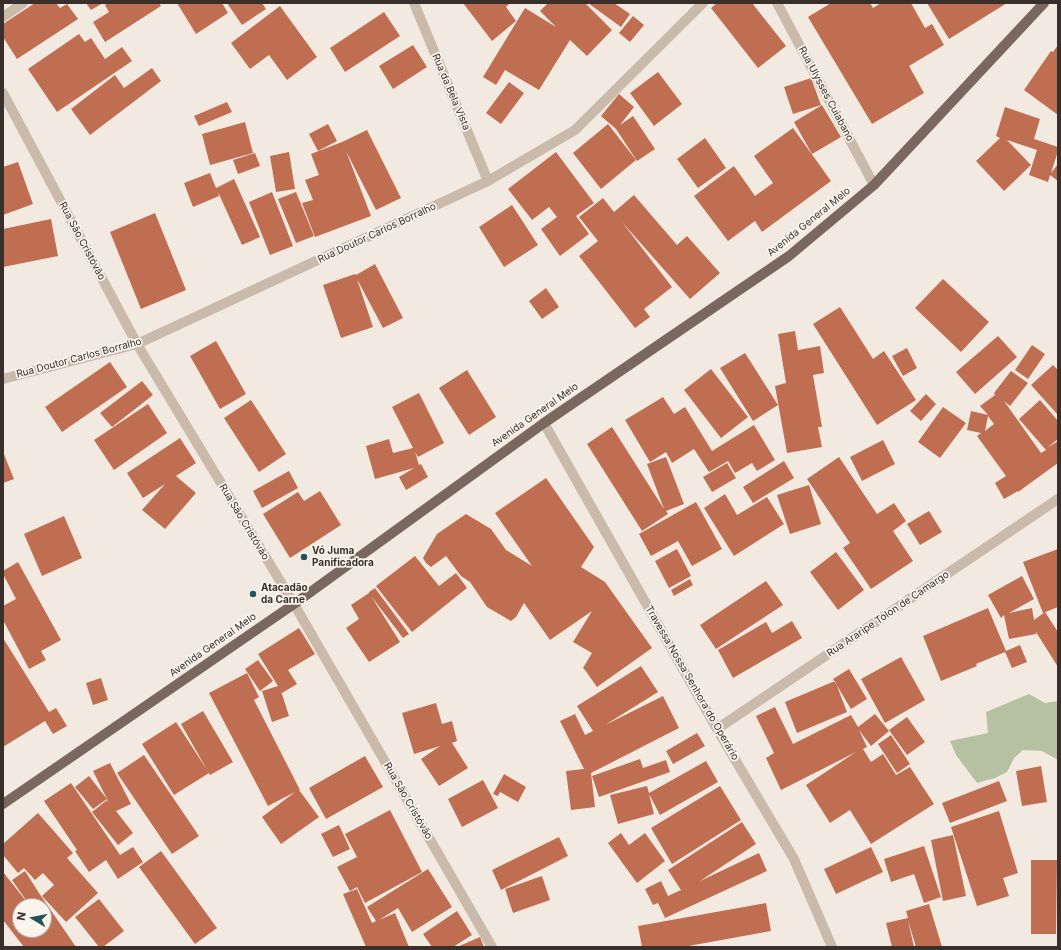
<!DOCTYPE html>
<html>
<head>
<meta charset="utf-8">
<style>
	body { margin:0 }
	#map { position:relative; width:1061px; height:950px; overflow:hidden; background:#f2eae0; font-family:Inter,sans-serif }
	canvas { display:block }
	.frame { position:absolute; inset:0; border:4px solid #392f2b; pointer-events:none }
	.north { position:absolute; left:12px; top:898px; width:40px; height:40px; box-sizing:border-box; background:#faf4ed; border:1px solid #ada59f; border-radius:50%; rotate:280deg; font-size:11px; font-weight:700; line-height:16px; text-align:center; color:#392f2b }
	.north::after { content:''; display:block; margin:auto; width:14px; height:18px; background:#225458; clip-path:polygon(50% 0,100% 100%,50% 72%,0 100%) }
</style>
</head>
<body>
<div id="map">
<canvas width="1061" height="950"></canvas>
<div class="frame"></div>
<div class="north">N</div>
</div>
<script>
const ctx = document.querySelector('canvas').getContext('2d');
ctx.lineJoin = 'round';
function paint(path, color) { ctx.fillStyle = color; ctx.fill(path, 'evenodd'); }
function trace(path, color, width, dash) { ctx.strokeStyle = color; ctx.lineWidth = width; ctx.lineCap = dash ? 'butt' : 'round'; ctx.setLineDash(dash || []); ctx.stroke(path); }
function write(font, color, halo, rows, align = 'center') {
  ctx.font = font + ' Inter,sans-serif'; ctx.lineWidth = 3.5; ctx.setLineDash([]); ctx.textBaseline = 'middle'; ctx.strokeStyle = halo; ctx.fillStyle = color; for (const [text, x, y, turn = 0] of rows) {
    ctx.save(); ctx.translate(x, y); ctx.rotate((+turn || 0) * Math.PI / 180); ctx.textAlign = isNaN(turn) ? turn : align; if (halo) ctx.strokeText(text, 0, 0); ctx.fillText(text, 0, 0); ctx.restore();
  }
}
paint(new Path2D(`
	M1029,694l16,9 13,-2v59l-16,-9 -19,-1 -9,8 -7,14 -12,6 -18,5 -21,-28 -6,-14 38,-8 -2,-21z`), '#b5c1a1');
paint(new Path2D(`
	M35,3h21l4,5 7,-4 11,15 -61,40 -14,-22v-13z
	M86,3h17l-12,7z
	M108,3h51l2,3 -56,36 -12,-20 16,-10 -4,-7z
	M177,3h45l6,10 -32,21z
	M227,3h35l4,6 -24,16z
	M463,3h47l-4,4 10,14 -24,20z
	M548,3h37l27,27 -25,26 -17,-16 -31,50 -34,-20 -9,15 -13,-8 42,-69 31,19 -16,-16z
	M588,3h26l16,11 -9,13z
	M717,3h35l34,43 -28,22 -47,-60z
	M831,3h39l3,5 8,-5h30l14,25 7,-4 12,21 -35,21 15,27 -52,31 -64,-107z
	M927,3h80l-58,36z
	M280,6l37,51 -30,23 -18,-25 -19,14 -19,-26z
	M384,12l16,24 -55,36 -15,-24z
	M633,16l11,9 -14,17 -11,-9z
	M79,34l6,8 6,-4 14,21 17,-12 10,14 -75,51 -29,-43z
	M413,45l14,22 -34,22 -14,-23z
	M1058,45v70l-34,-25 27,-39 2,1z
	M152,68l9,13 -71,54 -19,-26 44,-34 9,13z
	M658,72l24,32 -28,22 -24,-33z
	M811,78l10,27 -28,9 -9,-27z
	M509,82l15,11 -23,31 -15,-11z
	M619,94l15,13 -14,18 13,-9 22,33 -18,12 -21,-32 -15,-13z
	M227,102l5,10 -33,14 -5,-10z
	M822,105l19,32 -29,17 -18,-32z
	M1005,107l35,12 -6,20 24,8v4l-7,22 7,-9v17l-8,-6 -2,7 -19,-7 8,-25 -30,-10 24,25 -27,26 -28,-30 24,-23 -4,-2z
	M245,122l8,31 -43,12 -8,-31z
	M328,124l9,17 -19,10 -9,-17z
	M608,124l28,36 -35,29 -28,-36z
	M793,128l38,53 -69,51 -7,-11 -27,20 -34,-45 40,-30 21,30 18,-13 -19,-27z
	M367,130l34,68 -25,12 -30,-59 25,65 -56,21 -13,-34 11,-3 -8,-20 14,-5 -8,-21 31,-12z
	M705,138l21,30 -28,20 -21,-29z
	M289,152l6,37 -19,3 -6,-36z
	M556,152l38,51 -18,13 13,18 -29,22 -19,-27 16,-12 -8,-10 -17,13 -24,-31z
	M255,153l5,13 -22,8 -5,-14z
	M18,162l15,42 -30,11v-48z
	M210,173l6,15 18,-9 26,58 -18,8 -24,-53 1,4 -26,11 -9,-24z
	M272,192l21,54 -23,9 -21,-53z
	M296,192l18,44 -18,7 -18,-44z
	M634,195l43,50 10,-9 33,37 -30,26 -68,-77 50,65 -28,22 6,8 -15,11 -56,-72 19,-15 -19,-24 24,-19 11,14z
	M512,205l26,40 -34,22 -25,-40z
	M155,213l31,77 -45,19 -31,-77z
	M51,219l7,37 -55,11v-38z
	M375,264l28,54 -20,10 -26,-49 16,48 -32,11 -18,-53 32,-11 1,1z
	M943,279l46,43 -28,30 -46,-44z
	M546,288l13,19 -17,12 -13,-18z
	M840,307l33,52 11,-8 32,49 -39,25 -64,-101z
	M795,331l3,19 22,-4 4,27 -11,2 9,52h-4l4,20 -35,6 -12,-67 11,-3 -8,-49z
	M998,336l19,21 -42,37 -19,-22z
	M216,341l30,53 -26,15 -30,-53z
	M1032,345l13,9 -17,25 -13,-9z
	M907,348l10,20 -14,8 -11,-20z
	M745,353l33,52 -25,16 -33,-53z
	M110,362l17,25 -65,45 -17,-25z
	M1053,365l5,5v45l-27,-30z
	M711,369l37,48 -27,21 -37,-48z
	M467,370l29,47 -27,18 -30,-47z
	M1011,371l17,12 -18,23 -6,-5 37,52 5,-3 -27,-31 21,-19 18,21v18l-11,9 11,-7v22l-40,29v-1l-14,8 -9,-16 11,-7 -29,-40 4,-3 -14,-3 4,-19 17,4 -8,-9 15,-11 -1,-2zM988,416l6,8 -9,7z
	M142,381l11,14 -41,32 -12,-14z
	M419,393l25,50 -26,14 -3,-5 4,13 2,-1 7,13 -22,13 -7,-13 15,-9 -39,11 -9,-33 23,-7 4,14 20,-5 -21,-41z
	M926,394l10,10 -15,17 -11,-10z
	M663,397l11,17 11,-7 27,44 42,-26 21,35 -18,11 -5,-8 -17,10 -7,-12 -19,11 -15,-23 -22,14 -6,-11 -16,10 -25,-42z
	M251,400l35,54 -27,18 -35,-54z
	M148,404l19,29 -53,37 -20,-30z
	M943,407l23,16 -26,35 -22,-16z
	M612,427l52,82 -17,-45 19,-7 18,47 -18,7 2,3 -26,17 -55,-87z
	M180,438l16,25 -20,13 20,17 -31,36 -23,-19 23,-26 -22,14 -16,-25z
	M883,440l12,24 -33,17 -12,-24z
	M3,452l11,27 -11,4z
	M839,457l38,57 17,-11 12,18 -13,10 20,30 -42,28 -28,-41 7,-5 -43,-64z
	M784,461l10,17 -41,25 -10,-16z
	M727,463l9,15 -24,14 -9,-15z
	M289,471l9,17 -36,20 -9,-17z
	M546,478l48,69 -13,20 24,15 47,66 -55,39 -12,-17 -2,-2 9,-15 -19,-11 19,-31 -42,29 -26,-37 -8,14 -5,4 -24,-14 -17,-25 -9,-6 -15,-20 -15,11 -5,-4 -3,-5 14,-24 29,-20 25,15 15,21 26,16 -37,-53z
	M809,485l12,39 -31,10 -13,-39z
	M320,491l21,34 -51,33 -27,-44 35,-22 6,9z
	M725,494l12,21 30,-18 17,27 -50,32 -30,-48z
	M696,502l26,47 -30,17 -14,-25 -27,15 -12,-22z
	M929,511l13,21 -22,13 -13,-21z
	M64,516l18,42 -40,18 -18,-42z
	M677,549l14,27 -22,12 -14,-27z
	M1058,549v58l-15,6 -20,-51z
	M836,552l28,38 -26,20 -28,-38z
	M415,556l24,30 17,-13 11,15 -55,44 -36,-46z
	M18,562l43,78 -20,11 5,9 -17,9 -26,-49v-14l13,-7 -13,-25v-3z
	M1022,576l12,23 -25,14 23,-5 2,12 11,-8 13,20v35l-22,-35v2l-27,5 -5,-24 -3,3 -13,-23z
	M690,579l3,6 -19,11 -3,-6z
	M766,581l17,24 -67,44 -16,-24z
	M375,588l34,46 -6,4 -32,-42 29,46 -31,20 -23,-34 13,-9 -8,-14 18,-12v-1z
	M988,608l18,43 14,-6 7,17 -15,6 -7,-16 -29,12 1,2 -36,15 -18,-45z
	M792,621l10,17 -69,40 -15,-28 48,-28 6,11z
	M299,628l16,26 -27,16 9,14 -15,9 -1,-2 8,25 -17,6 -10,-31 16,-5 -20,-32z
	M3,638l46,74 7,-4 11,18 -14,8 -8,-13 -42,26z
	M901,657l24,43 -40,23 -24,-44z
	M258,660l15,21 -13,10 -15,-22z
	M641,666l17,26 -53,33 58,-29 16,32 -88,45 4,34 -24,3 -5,-39 18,-2 -24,-48 15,-7 10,21 8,-4 -16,-25z
	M849,669l18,30 -16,10 -18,-30z
	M247,673l12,24 -5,3 46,90h-1l20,27 -38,27 -19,-27 33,-25 -27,14 -59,-113z
	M101,678l7,22 -15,5 -7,-22z
	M835,681l12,31 -50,21 -12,-31z
	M436,703l6,21 10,-3 5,20 -5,2 16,25 -29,18 -18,-27 19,-13 -26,8 -12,-41z
	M775,707l18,37 58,-29 7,12 17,-13 14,17 -18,15 -12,-16 8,17 -4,2 8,13 12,-8 13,21 14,-8 24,37 -63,40 -21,-34 -20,13 -24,-38 50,-33 -75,38 -15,-32 8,-5 -18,-37z
	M203,711l30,51 -23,13 -29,-51z
	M907,717l18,25 -18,13 -18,-25z
	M176,722l33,51 -35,22 -32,-51z
	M697,733l8,13 -32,18 -7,-13z
	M891,735l19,29 -13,9 -19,-29z
	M144,755l55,81 -27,18 -55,-81z
	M365,756l18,31 -57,32 -17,-31z
	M640,759l3,9 23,-8 4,12 -71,25 -7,-21z
	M706,761l12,21 -58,33 -11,-21 5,20 -36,10 -8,-29 37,-9 2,7z
	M110,763l21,41 -15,7 17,22 -15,12 -26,-33 15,-12 2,3 -16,-32z
	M1041,766l6,36 -25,4 -6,-35z
	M504,774l22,13 -8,15 -18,-10 -2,4 -5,-2z
	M89,776l18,23 -14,10 -18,-22z
	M483,780l15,28 -36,19 -14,-28z
	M999,781l8,20 -57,22 -8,-20z
	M71,783l49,72 13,-8 10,15 -25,17 -12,-19 -17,12 -14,-21 2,-1 -33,-49z
	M720,786l21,34 -69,44 -21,-36z
	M390,810l32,62 -57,31 -8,-16 -7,4 -13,-24 20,-10 -12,-23z
	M999,811l19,62 -15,5 6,18 -32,10 -26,-79z
	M38,813l35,40 -6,5 31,35 -32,29 -24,-26 12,-11 -11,-12 -8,7 -11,-12 -6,5 -15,-18v-11z
	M742,822l14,22 -56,37 59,-28 8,18 -102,47 -7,-15 -5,2 -8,-16 16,-8 7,15 13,-6 -13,-20z
	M339,825l11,24 -17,8 -12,-23z
	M621,833l8,12 16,-12 20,28 -28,22 -29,-40z
	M953,835l13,61 -23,5 -12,-61z
	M559,837l9,19 -67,34 -9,-20z
	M924,846l17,51 -17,6 -10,-29 -23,8 -7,-23z
	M871,847l12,25 -47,22 -12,-25z
	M161,851l56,77 -22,16 -56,-77z
	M1031,860h26l-1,74h-25z
	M428,869l24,38 -40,25 -14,-24 -19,12 16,-7 14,34h-43l-23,-53 14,-5 15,34 4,-2 -9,-14z
	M25,871l14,22 37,54h-52l-21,-27v-48l27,34h-10v24h24v-24h-14l-18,-26z
	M542,876l8,24 -37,13 -8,-24z
	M99,899l25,32 -21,16h-4l-24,-30z
	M766,903l5,28 -88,16h-41l-4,-21z
	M929,904l13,43h-26l-8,-27 6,27h-22l-6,-24 22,-5 -2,-7z
	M457,911l15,24 -19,12h-21l-9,-13z
	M480,937l4,10h-27z`), '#c06e51');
trace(new Path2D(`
	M414,3l74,178
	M777,3l97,182
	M3,17l20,-14
	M3,93l134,251 157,260 198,343
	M3,379l134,-35 351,-163 87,-51 128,-127
	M544,423l173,306 77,130 38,88
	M717,729l341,-230`), '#cabaac', 10);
trace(new Path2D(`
	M3,804l291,-200 250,-181 245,-167 85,-71 170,-182`), '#7a675d', 10);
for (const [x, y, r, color] of [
	[304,557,4,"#225458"],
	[253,594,4,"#225458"]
]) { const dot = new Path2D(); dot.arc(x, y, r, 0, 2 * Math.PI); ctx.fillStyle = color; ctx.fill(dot); trace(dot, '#faf4ed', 1.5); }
write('10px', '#392f2b', '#faf4ed', [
	["Rua da Bela Vista",451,92,67],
	["Rua Ulysses Cuiabano",826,94,62],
	["Avenida General Melo",809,222,-39],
	["Rua Doutor Carlos Borralho",377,233,-25],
	["Rua São Cristóvão",82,241,62],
	["Rua Doutor Carlos Borralho",79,358,-15],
	["Avenida General Melo",535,415,-35],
	["Rua São Cristóvão",244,522,59],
	["Rua Araripe Tolon de Camargo",888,614,-34],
	["Avenida General Melo",213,645,-35],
	["Travessa Nossa Senhora do Operário",692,683,60],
	["Rua São Cristóvão",408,801,60]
]);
write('bold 10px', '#392f2b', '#faf4ed', [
	["Vó Juma",312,551],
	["Panificadora",312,563],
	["Atacadão",261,588],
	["da Carne",261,600]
], 'left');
</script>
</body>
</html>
